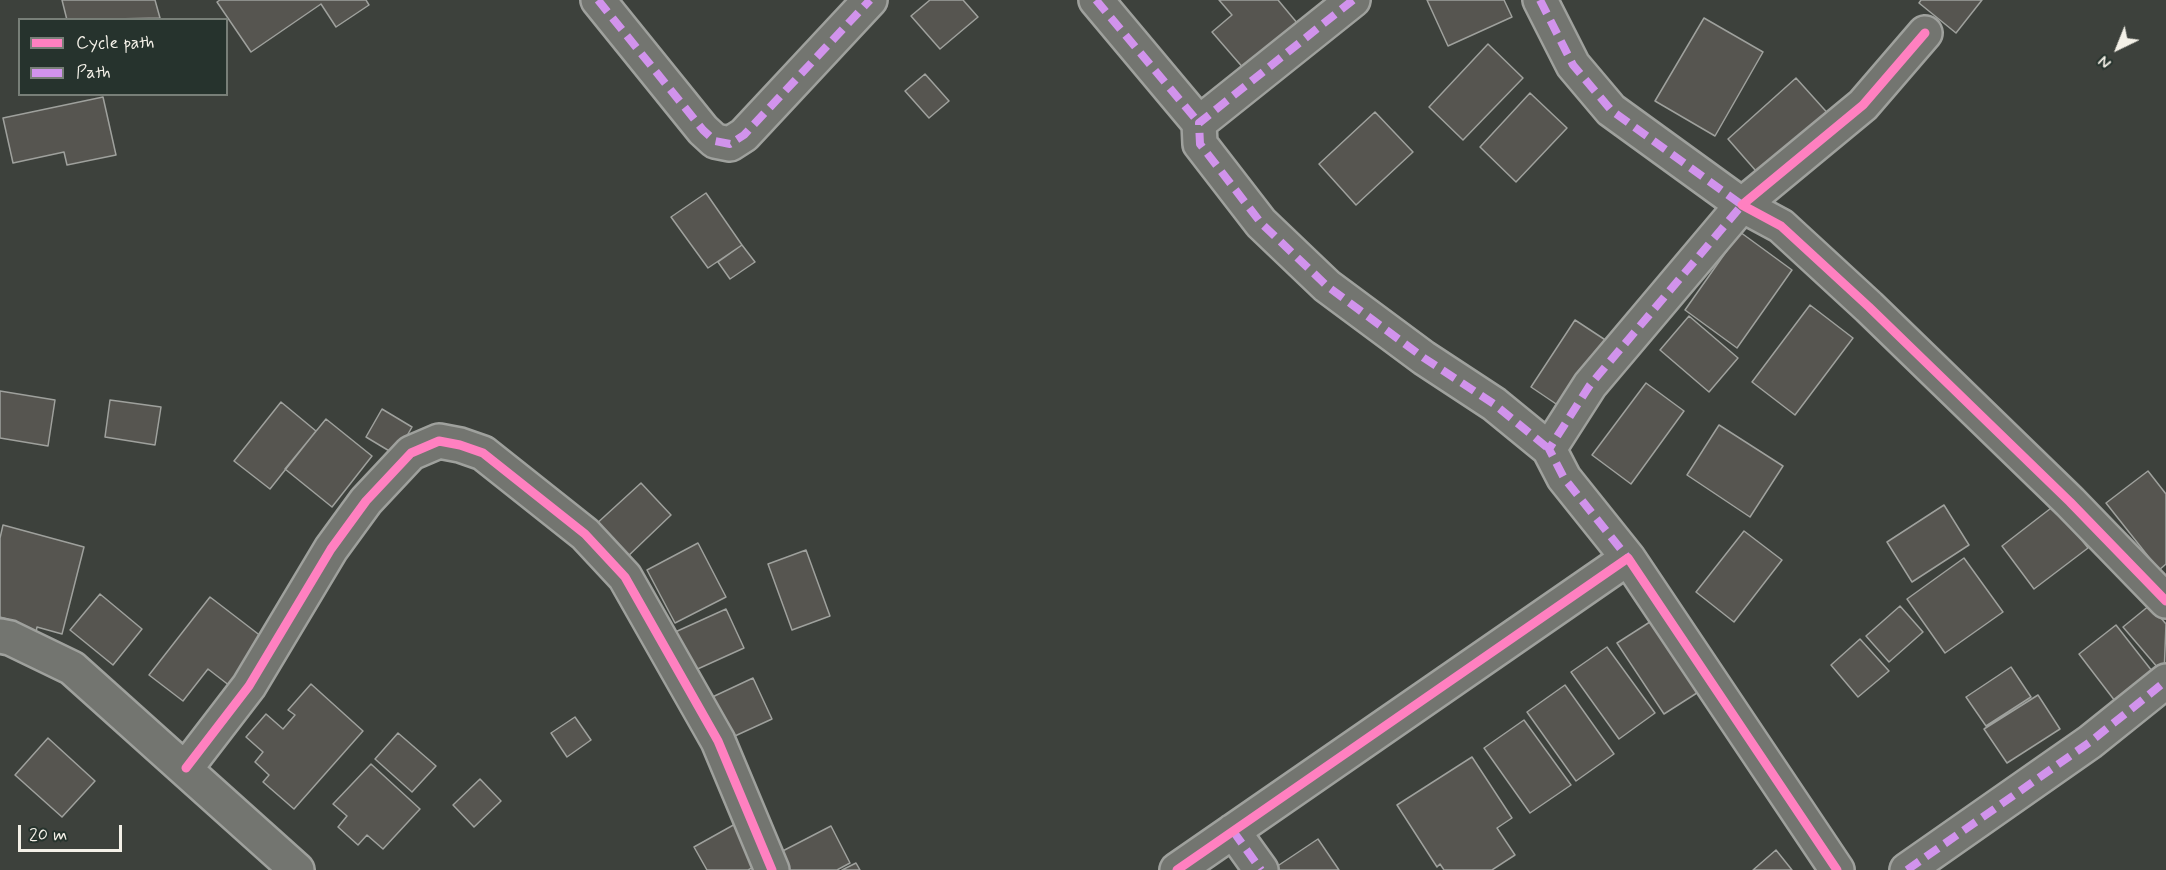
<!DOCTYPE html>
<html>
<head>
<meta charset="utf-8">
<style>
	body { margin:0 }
	#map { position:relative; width:2166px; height:870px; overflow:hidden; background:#3d413c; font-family:Mynerve,sans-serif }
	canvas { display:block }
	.legend { position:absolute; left:18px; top:18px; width:210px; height:78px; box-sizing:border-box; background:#26332d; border:2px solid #787f78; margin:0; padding:8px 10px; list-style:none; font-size:18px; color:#f4f1e8 }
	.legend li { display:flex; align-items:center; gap:12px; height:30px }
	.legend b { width:30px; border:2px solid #787f78 }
	.north { position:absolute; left:2088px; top:18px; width:60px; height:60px; -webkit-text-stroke:4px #26332d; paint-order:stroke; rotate:223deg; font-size:16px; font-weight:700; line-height:24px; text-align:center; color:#f4f1e8 }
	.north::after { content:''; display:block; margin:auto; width:21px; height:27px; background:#f4f1e8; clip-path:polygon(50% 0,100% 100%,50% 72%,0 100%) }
	.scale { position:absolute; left:18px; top:825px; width:104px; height:27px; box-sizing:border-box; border:3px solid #f4f1e8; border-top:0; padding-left:8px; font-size:18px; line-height:21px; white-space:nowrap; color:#f4f1e8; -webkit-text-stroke:4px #26332d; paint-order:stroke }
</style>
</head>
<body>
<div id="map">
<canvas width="2166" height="870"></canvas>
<ul class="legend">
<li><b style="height:8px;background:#ff80c0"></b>Cycle path</li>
<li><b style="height:8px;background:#d193ec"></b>Path</li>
</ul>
<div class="north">N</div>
<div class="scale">20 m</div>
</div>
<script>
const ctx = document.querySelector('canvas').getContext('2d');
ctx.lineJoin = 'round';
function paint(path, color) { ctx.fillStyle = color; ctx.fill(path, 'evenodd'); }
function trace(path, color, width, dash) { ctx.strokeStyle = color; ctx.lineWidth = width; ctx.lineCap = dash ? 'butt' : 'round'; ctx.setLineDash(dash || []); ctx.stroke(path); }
const building = new Path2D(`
	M62,0h93l5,18 -93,2z
	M220,0h146l3,5 -33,22 -15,-23 -70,48 -34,-50z
	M930,0h33l15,17 -38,32 -29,-33z
	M1219,0h59l20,24 -53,46 -33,-38 20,-17z
	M1427,0h77l8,17 -64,29z
	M1921,0h61l-26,33 -37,-30z
	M1704,18l59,34 -48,84 -60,-35z
	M1488,44l35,34 -60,62 -34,-33z
	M925,74l24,27 -20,17 -24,-27z
	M1796,78l36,40 -69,61 -35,-40z
	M1530,93l37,35 -51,54 -36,-35z
	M103,97l13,58 -49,10 -3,-13 -51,11 -10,-45z
	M1375,112l38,40 -57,53 -37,-41z
	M706,193l36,52 -34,23 -37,-51z
	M1740,232l52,38 -55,78 -52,-38z
	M742,245l13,17 -25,17 -12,-17z
	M1810,305l43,33 -58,77 -43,-33z
	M1689,316l49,42 -29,34 -49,-42z
	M1575,320l38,25 -45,67 -37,-25z
	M1646,383l38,28 -53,73 -39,-29z
	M0,391l55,9 -7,46 -48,-8z
	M110,400l51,7 -6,38 -50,-8z
	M281,402l35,29 -46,58 -36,-28z
	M382,409l30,18 -16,28 -30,-18z
	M326,419l46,37 -40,51 -47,-38z
	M1719,425l64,41 -33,51 -63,-42z
	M2148,471l18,23v70l-7,6 -53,-67z
	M641,483l30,32 -46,44 -31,-33z
	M1944,505l25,40 -57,37 -25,-40z
	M2055,505l33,43 -54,41 -32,-43z
	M3,525l81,22 -22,87 -25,-7 -2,11 -21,-5 3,-11 -17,-5v-79z
	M1744,531l38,29 -48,62 -38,-30z
	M698,543l28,54 -51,26 -28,-53z
	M806,550l24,66 -38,14 -24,-66z
	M1964,558l39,54 -58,41 -38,-54z
	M100,594l42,35 -29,36 -43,-35z
	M210,597l56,43 -36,46 -22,-17 -25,32 -34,-26z
	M2150,605l16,19 -2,51 -41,-48z
	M1900,606l23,26 -34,30 -23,-26z
	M726,609l18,39 -53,24 -18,-39z
	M1653,620l47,71 -36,23 -47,-71z
	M2116,625l36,46 -37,30 -36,-47z
	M1860,639l29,32 -31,26 -27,-32z
	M1607,647l48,66 -36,26 -48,-67z
	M2011,667l20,30 -45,29 -20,-29z
	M753,678l19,41 -48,22 -18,-41z
	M311,684l52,47 -69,78 -31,-27 6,-7 -14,-13 8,-10 -17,-15 20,-23 17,15 12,-14 -7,-5z
	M1565,685l49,69 -38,27 -49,-69z
	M2038,695l22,34 -53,34 -23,-34z
	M575,717l16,23 -24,17 -16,-24z
	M1524,720l47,65 -41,28 -46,-65z
	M398,733l38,33 -24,26 -37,-33z
	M48,738l47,43 -33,36 -47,-42z
	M1472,757l40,61 -15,10 18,27 -23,15h-48l-4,-6 -3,3 -40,-62z
	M371,764l49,45 -37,40 -16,-14 -9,10 -20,-18 9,-11 -14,-12z
	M480,779l21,22 -27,26 -21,-22z
	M737,823l23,41 -12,6h-41l-13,-23z
	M831,826l19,37 -13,7h-56l-8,-14z
	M1318,839l21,31h-65l-1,-1z
	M1776,850l16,20h-39z
	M856,863l4,7h-18z`);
paint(building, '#565550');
trace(building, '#9fa19d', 1.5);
const minor = new Path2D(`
	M598,0l105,130 12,11 15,3 14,-9 126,-135
	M1096,0l103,123
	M1353,0l-154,123 1,21 61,79 66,63 97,72 70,46 55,45
	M1540,0l33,65 38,45 131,95 -152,180 -41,64 15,29 64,80
	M1925,33l-62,72 -121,100 39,21 88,81 201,195 96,99
	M0,636l10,2 62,30 225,202
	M186,768l63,-82 82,-137 35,-48 45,-48 28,-12 21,4 23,8 102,81 40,43 93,164 54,129
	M1233,831l28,39
	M1177,870l451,-312 209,312
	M1907,870l183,-128 76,-61`);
trace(minor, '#9fa19d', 38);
trace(minor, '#737570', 33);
trace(new Path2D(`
	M598,0l105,130 12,11 15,3 14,-9 126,-135
	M1096,0l103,123
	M1353,0l-154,123 1,21 61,79 66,63 97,72 70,46 55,45
	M1540,0l33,65 38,45 131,95 -152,180 -41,64 15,29 64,80
	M1233,831l28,39
	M1907,870l183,-128 76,-61`), '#d193ec', 8, [15, 8]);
trace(new Path2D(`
	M1925,33l-62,72 -121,100 39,21 88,81 201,195 96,99
	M186,768l63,-82 82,-137 35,-48 45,-48 28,-12 21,4 23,8 102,81 40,43 93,164 54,129
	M1177,870l451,-312 209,312`), '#ff80c0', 9);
</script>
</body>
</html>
